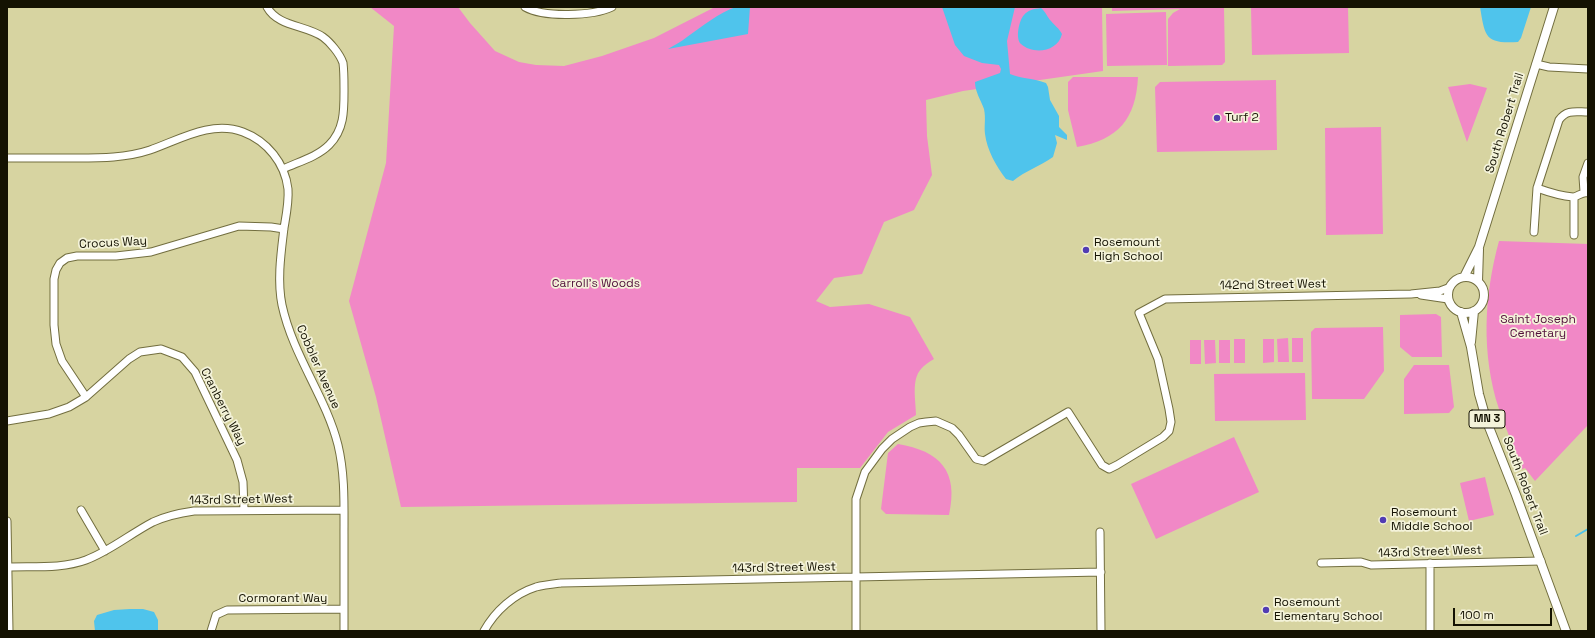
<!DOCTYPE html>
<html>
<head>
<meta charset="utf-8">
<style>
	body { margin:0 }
	#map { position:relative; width:1595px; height:638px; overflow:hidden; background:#d7d4a1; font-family:"Space Grotesk",sans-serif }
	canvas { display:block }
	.frame { position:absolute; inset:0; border:8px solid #141202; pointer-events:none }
	.scale { position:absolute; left:1453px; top:608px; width:99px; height:18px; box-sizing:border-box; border:2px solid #141202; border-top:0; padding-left:5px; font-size:12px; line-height:14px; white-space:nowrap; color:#141202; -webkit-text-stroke:3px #f4f3da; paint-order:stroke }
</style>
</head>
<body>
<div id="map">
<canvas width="1595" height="638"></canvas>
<div class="frame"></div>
<div class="scale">100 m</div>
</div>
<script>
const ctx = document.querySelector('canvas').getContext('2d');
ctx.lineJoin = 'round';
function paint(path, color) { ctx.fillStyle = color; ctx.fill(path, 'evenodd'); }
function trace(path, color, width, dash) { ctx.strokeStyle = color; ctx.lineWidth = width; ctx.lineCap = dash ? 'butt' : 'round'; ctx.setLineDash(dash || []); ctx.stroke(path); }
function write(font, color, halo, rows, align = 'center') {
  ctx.font = font + ' "Space Grotesk",sans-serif'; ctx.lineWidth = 3.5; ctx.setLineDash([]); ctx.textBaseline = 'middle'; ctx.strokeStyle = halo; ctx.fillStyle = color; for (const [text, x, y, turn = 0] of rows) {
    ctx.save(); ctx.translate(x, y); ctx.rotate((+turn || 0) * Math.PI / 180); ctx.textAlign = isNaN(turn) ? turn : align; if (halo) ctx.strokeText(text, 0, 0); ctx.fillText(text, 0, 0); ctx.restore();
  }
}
paint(new Path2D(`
	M370,7h88l12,16 25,28 24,11 17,3 28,1 38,-10 52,-18 61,-31h387l1,64 -140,20 -37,9 1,36 5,39 -18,35 -30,12 -22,52 -28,4 -18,23 14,6 39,-3 41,13 24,42c-5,3 -10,6 -13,10 -10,11 -5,32 -5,46l-28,17 -28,36h-63v34l-396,5 -25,-110 -27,-96 37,-138 8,-137z
	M1112,7l112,1 1,54 -3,3 -54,1v-47l5,-6 7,-4 -68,2z
	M1251,7h97l1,46 -97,2z
	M1166,12l1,53 -60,1 -1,-52z
	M1073,77h65c-2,42 -20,63 -61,70l-9,-37v-28z
	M1276,80l1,70 -120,2 -2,-65 5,-5z
	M1470,84l17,4 -20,54 -19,-55z
	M1381,127l2,107 -57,1 -1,-107z
	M1499,241l89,3v181l-53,56 -10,-13 -3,1c-7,-20 -16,-39 -23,-60 -18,-55 -15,-113 0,-168z
	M1436,314l5,3 1,40h-30l-12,-10v-32z
	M1383,327l1,44 -20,28h-52l-1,-67 4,-4z
	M1288,338l1,24h-11l-1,-23z
	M1292,338h11v24h-11z
	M1234,339h11v24h-11z
	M1263,339h11v23l-11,1z
	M1190,340h11v24h-11z
	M1204,340h11l1,23 -11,1z
	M1219,340h11v23h-11z
	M1414,365h35l5,42 -5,6 -45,1v-35z
	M1305,373l1,47 -91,1 -1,-47z
	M1234,437l25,55 -103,47 -25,-55z
	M898,444c42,7 61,27 51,71l-63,-1 -5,-5 7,-56z
	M1485,477l9,38 -25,6 -9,-38z`), '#f188c6');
paint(new Path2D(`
	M736,7h14l-2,27 -80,15c6,-4 13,-7 19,-12 16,-11 31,-24 49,-30z
	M942,7h73l-8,34 3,33c11,5 24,4 36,9l2,4 2,13 9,16v11l8,8v5l-12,-5 2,8 -4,14c-13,9 -28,14 -40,24l-7,-2c-10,-13 -19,-29 -21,-45 -1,-9 1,-15 -1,-25 -3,-9 -9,-17 -9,-27l25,-9 1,-4 -2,-4 -17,-2 -18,-7 -9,-11z
	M1480,7h51l-10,31 -3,4c-33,2 -33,-5 -38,-35z
	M1041,8c5,4 6,9 10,13 4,5 8,7 11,13 -4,18 -29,21 -41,10 -6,-5 -2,-24 3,-29 4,-5 10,-6 17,-7z
	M130,609h13l11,3 4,8v11h-63l-1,-10 3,-6 17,-5z`), '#4fc4ec');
trace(new Path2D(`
	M1576,536l12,-7`), '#4fc4ec', 2);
const minor = new Path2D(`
	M267,7c11,20 39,18 56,30 7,5 17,17 20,26 1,8 1,17 1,25 0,21 1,41 -15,57 -12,12 -31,17 -46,24
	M525,7c19,11 68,9 87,0
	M1536,64l13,3 39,2
	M1588,112c-12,0 -21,-3 -29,8l-22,68c11,4 23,8 36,9 5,0 9,-6 15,-4
	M7,158c23,0 47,0 70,0 24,0 49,0 73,-8 29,-10 61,-30 93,-18 24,9 42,31 45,57 1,13 -2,27 -4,39 -3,25 -7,52 -2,77 11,51 44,92 56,140 7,29 6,59 6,89 0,32 0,65 0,97
	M1584,192l-1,-15 5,-14
	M1534,232l3,-44
	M1574,235v-38
	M1421,295l27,4
	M86,397l-24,-36 -6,-17 -2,-19v-46l2,-9 4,-7 7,-5 10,-2h39l35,-4 88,-26 32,1 13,2
	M7,421l42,-7 20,-7 17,-10 43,-38 11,-7 21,-3 21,8 13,15 42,88 6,22 1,28
	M81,510l24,41
	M7,521l2,110
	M1100,532l1,99
	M1321,563l40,-1 10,3 170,-4
	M1430,563v68
	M7,567c26,-1 55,2 79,-7 24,-9 44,-26 67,-38 13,-6 27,-9 41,-11l150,-1
	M211,631l5,-16 11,-5 117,-1
	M484,631c11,-20 30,-37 52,-44 8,-2 17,-3 25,-4l540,-11
	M856,631v-132l9,-27 17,-23 10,-10 18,-12 9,-4 7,-1 10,-1 16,7 7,7 17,24 8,2 84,-49 34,53 7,4 8,-4 46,-28 6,-6 2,-9 -2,-13 -11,-50 -19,-46 26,-14 246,-5 29,-3 8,-3`);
const major = new Path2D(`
	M1448 295a18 18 0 1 1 36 0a18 18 0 1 1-36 0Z
	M1464,277l15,-30 75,-240
	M1478,281l1,-32
	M1461,312l10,35 8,47 8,28 29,73 50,136
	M1471,342l3,-31`);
trace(minor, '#726e3f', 9);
trace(major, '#726e3f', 10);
trace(minor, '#fff', 7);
trace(major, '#fff', 8);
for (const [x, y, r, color] of [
	[1217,118,4,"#513cb3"],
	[1086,250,4,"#513cb3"],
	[1383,520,4,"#513cb3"],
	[1266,610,4,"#513cb3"]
]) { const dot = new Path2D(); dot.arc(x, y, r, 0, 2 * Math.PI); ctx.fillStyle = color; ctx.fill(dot); trace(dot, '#f4f3da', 1.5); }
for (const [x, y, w] of [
	[1487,419,36]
]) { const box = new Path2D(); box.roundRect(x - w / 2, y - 9, w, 18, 3); ctx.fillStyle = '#f4f3da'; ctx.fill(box); trace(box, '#141202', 1); }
write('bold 11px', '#141202', null, [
	["MN 3",1487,419]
]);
write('12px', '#141202', '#f4f3da', [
	["Turf 2",1225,118],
	["Rosemount",1094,243],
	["High School",1094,257],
	["Rosemount",1391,513],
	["Middle School",1391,527],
	["Rosemount",1274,603],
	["Elementary School",1274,617]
], 'left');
write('12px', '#141202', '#f4f3da', [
	["South Robert Trail",1505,123,-73],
	["Crocus Way",113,243,-3],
	["142nd Street West",1273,285,-1],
	["Cobbler Avenue",318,367,66],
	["Cranberry Way",223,407,63],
	["South Robert Trail",1525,486,69],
	["143rd Street West",241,500,-1],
	["143rd Street West",1430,552,-2],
	["143rd Street West",784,568,-1],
	["Cormorant Way",283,599]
]);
write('12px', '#52113c', '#f4f3da', [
	["Carroll's Woods",596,284],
	["Saint Joseph",1538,320],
	["Cemetary",1538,334]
]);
</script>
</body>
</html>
